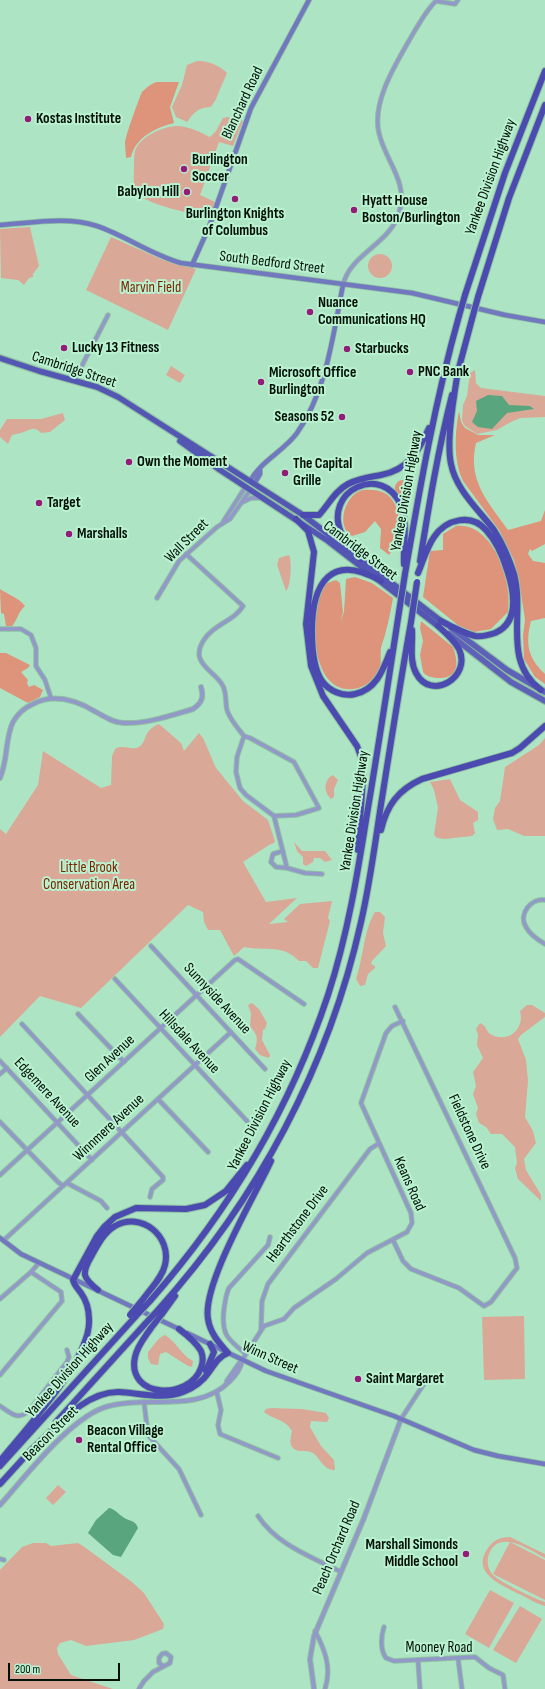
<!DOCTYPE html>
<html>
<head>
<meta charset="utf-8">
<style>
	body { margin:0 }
	#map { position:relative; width:545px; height:1689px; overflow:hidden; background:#ade5c4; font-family:"Sofia Sans Condensed",sans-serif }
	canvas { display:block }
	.scale { position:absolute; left:8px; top:1663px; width:112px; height:18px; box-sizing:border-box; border:2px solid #001006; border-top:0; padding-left:5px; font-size:12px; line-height:14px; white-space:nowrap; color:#001006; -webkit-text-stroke:3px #baf2d1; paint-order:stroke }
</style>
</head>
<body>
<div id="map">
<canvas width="545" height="1689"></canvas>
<div class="scale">200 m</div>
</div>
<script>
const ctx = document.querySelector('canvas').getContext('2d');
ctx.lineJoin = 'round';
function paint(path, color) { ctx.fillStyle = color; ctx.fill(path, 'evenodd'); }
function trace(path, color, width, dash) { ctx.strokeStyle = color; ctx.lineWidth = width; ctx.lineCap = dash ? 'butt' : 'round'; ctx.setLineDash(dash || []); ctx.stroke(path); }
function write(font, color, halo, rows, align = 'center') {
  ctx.font = font + ' "Sofia Sans Condensed",sans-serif'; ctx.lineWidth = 4; ctx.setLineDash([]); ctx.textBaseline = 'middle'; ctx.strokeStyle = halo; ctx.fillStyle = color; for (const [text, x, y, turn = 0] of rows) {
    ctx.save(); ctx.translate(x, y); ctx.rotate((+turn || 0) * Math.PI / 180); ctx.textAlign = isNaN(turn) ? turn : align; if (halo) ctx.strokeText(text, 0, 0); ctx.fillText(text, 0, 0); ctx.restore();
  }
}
paint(new Path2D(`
	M197,61c10,-1 24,5 30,12l-12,28 -4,6c-14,1 -16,5 -24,15l-11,-5 -4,-10 10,-22 5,-20z
	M227,117l16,4 -10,25 -14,-4 -19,53 15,7 -5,14c-15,-1 -64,-11 -72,-23 -6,-9 -4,-17 -4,-27 0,-5 0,-11 1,-15 5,-15 29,-25 43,-25 12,1 22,6 32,11l6,-6 7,-13z
	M30,227l9,39 -6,8v3l-4,1 -5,7 -6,-5 -17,-2 -1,-49z
	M111,237l52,23 33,9 -28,61 -82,-40z
	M368 266a12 12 0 1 1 24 0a12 12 0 1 1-24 0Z
	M171,366l14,9 -5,8 -14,-8z
	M475,370l1,13 5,5 64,8v21l-25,1 -11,5 -12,7 -20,4 -12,-8 -3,-5 1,-16 4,-9 3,-23z
	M63,413l2,7 -15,12 -9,1c-7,-8 -11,-3 -20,0 -3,1 -6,1 -9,2l-4,9 -8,-7v-7l7,-11h34z
	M289,555c3,6 2,31 -3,36l-9,-26 2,-7z
	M159,724l22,19 3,8 15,-18 4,5 13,30 27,33 25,19 7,21 -1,2 -5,2 -26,17 23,40 31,-4 -28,26 19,-2 -4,-3 16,-15 32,-3 -4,17 2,3 -12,47h-5l-7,-7h-7c-17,-18 -34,-9 -55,-14l-10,9 -14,-26h-12l-4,-8 -1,-10 -15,-7 -107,103 -41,-12 -40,41v-208l6,5 32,-49 5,-34 58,37 10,-3 1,-29 3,-7c7,-5 17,2 24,-2 9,-6 3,-16 20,-23z
	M545,738v98h-21l-16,-7 -11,1 -4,-11 2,-11 5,-7 5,-34 34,-22z
	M333,775l5,5 -4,9v8l-3,2c-8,-7 -7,-20 2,-24z
	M450,779l10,21 18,12v8l-5,3 2,10 -3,3 -27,3 -8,-1 -3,-3 4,-27 -4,-18 -4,-8z
	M294,842l8,9h23l7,9 -7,2 -5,-4h-6l-1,4 -7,4 -3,-2v-7l-6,-6z
	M375,912h5l5,5 -2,16 3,13 -14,15 -1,3 4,2v2l-7,6 -3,11 -5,1 -4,-7c7,-20 8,-50 19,-67z
	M252,1003l7,6 8,14 -2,6 -2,1 -1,10 8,15 -1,3 -9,-3 -5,-6c3,-9 3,-15 -5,-22l1,-14 -3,-8z
	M527,1005h5l13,8v4l-24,18 -3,4 8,21 2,21 -3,36 8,14 3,12 -12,16 2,11 15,25v6l-23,-22 -3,-11 2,-5 -2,-16 -13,-13h-11l-5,-7 -7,-4 -3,-9 2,-6 -5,-14 3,-8 -3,-14 10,-14 -6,-13 1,-10 -2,-6 4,-6c6,2 6,8 10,11 3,2 7,3 9,3 15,2 25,-12 21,-26z
	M524,1316l1,63 -41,1 -2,-63z
	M165,1335c12,7 16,20 28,26l-1,6 -4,-1 -22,-14 -6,2 -2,11 -7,-1 -3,-6v-6c6,-6 9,-14 17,-17z
	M271,1408l31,1 24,4 3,5 -2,4 -16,-1 -1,6 11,19 13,14 1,10c-12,0 -14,-11 -22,-17 -7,-4 -16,1 -21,-6 -3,-5 -1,-10 0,-16 -7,-12 -18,-11 -28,-19l2,-3z
	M58,1485l8,7 -13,13 -7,-7z
	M510,1537l35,17v4c-15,-8 -46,-30 -56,-4 -3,7 -1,15 4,21 7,7 42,24 52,27v4c-9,-2 -17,-8 -26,-12 -17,-9 -49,-21 -31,-46 5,-8 13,-11 22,-11z
	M510,1542l35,18v40l-52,-26z
	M33,1543h13l5,3 27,-3 5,3 49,36 12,11 20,31 -1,5 -29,11 -48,6 -15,-6 -11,3 -3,5 1,6 13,21 42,14h-113v-119l22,-23z
	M490,1590l24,13 -25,45 -24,-14z
	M520,1606l22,13 -26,44 -23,-13z`), '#daa897');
paint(new Path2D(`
	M157,82h22l-9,25 4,16c-19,5 -38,14 -43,34l-5,1c0,-5 -1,-10 -1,-15 0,-6 15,-47 17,-51 4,-4 10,-9 15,-10z
	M459,411l2,11 4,6 13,7h17l-19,8c-9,37 12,59 32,87l33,-9 4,-11v34l-13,7 -2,-2 -2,5 5,7 12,2v55l-14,3c-6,23 -3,37 14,53v10l-10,-7 -11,-18 -1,-24 2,-15 -6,-40 -5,-20 -15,-30 -36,-49c-10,-21 -8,-49 -4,-70z
	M395 488a8 8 0 1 1 16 0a8 8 0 1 1-16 0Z
	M363,490c31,-3 36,17 37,42l-10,12 1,8 -2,3 -9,-7 1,-19 -6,-8 -10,11 -13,4c-17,-10 -7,-42 11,-46z
	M456,526c37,-5 57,57 52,86l-17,17 -17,3 -15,-6 -36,-29 7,-46 13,-1v-16z
	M355,577l17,6 21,15c-2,11 -4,22 -7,33 -1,6 -4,11 -5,17 -1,8 1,15 -2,21 -5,11 -13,18 -25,20 -45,6 -46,-79 -29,-105l11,-4 4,3 3,29 -3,10 4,-10 2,-33z
	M0,589c9,6 19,9 25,17 -7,6 -7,13 -13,20h-6l-2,-12 -3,-1z
	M421,621l32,26c6,17 6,32 -16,31 -6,-1 -10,-1 -14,-6l-3,-17 3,-14 -3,-13z
	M0,653h6l24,12 -2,3 -7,4 7,8 -1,3 2,4 5,-2 9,5 -3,7 -12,6 -28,-15z`), '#de937b');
paint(new Path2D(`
	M488,395l14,1 7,9 21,1 4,3 -27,4 -15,16 -14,-2 -6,-5 5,-11 -1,-10z
	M109,1508c6,1 9,6 14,9 6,5 12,2 15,11l-17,29 -8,-2 -25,-22 8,-13z`), '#59a57d');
const minor = new Path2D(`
	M436,1l19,3 3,-4
	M343,285c7,-31 47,-41 56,-72 10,-32 -14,-52 -20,-80 -8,-33 20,-74 35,-101 7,-11 13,-23 23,-32
	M74,381l34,-66
	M243,502l8,-4h10
	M223,522l23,-36
	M186,554l57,52c-9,15 -26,17 -37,31 -20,26 9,33 17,49 4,8 2,16 4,24 3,10 11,18 17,26
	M157,598l22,-37 38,-34 13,-8 21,-30
	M0,629h21l10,6 5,13v18l9,14 6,18
	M244,736l6,2 44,24 25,46 -23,7 -22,1 -28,-21 -6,-7 -4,-16 1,-15z
	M274,816l13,52 18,5 17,1
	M283,851l-10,3 -2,8 5,5 11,1
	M545,900c-14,-2 -27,14 -19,27 4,8 12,13 19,17
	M151,946l114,123
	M115,979l132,142
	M78,1014l46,48
	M22,1024l141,153v3l-11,9 -2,8
	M0,1061l92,99
	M0,1074l7,-6
	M158,1099l50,53
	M0,1122l58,60 5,4
	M0,1175l235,-215 3,-1 66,45
	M67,1183l34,18 6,7
	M4,1240l227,-208
	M393,1240l10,21 8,8 48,19 25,18 7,-4 26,-34 -2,-10 -120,-251
	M0,1299l31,-27 8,-9
	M261,1329l1,-28 6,-17 102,-135 8,-5
	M246,1354c-19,-15 -25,-20 -22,-45 1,-7 2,-15 5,-21l39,-43 2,-8
	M242,1360l22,-34 20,-7 10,-11 42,-29 31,-26 40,-21 5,-9 -1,-10 -50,-110 25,-70 6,-7 11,-5
	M0,1375l62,-74 -1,-9 -30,-20
	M217,1393l4,17 -3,15 2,9 58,24
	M144,1402l4,33 31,34 22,46
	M0,1406c11,7 17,15 29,5l38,-49 2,-5 -2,-7
	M401,1419l28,-43
	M258,1516c19,29 54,41 83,56
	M0,1559l4,1
	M384,1627c-3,9 -4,23 2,31l8,3 81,-4 14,11 14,7 2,14
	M315,1631c10,19 17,37 10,58
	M458,1658l4,31
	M418,1660l2,29
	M139,1689l5,-8 9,-9 17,-9 1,-6 -5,-4 -4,1 -3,4v5l4,3`);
const tertiary = new Path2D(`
	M0,778c8,-18 5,-40 13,-56 5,-9 11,-14 20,-18 21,-11 43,-4 63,8 9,5 18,11 28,11 22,1 48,-8 69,-14 9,-6 11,-12 8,-22
	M227,1381l14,-20
	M0,1505c26,-29 72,-90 109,-99 40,-11 89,8 121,-25 6,-6 11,-12 12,-21
	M314,1689l-4,-30 4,-23 50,-118 37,-99`);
const secondary = new Path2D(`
	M0,225c31,-2 67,-9 97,1 29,10 55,29 84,37l231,30 93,22 40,7
	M192,265l17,-38 42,-119 58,-108
	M250,481c11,-20 34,-30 47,-48 30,-42 36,-99 46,-148
	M254,484l6,-10v-6
	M0,1238l21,16 160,76
	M187,1333l79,38 128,45 80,34 24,6 47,8`);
const primary = new Path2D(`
	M451,628l56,42 38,22
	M449,634l62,48 34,19`);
const trunk = new Path2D(`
	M0,358l39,13 58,16 21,10 185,118 138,106
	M180,441l40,29 108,71 110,85`);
const motorway = new Path2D(`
	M465,295l40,-122 40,-102
	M478,297l31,-99 36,-93
	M458,371c-4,25 -12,70 -7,93 5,26 28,46 43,66 9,14 15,28 20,44 11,41 -12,87 27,116
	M457,375l15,-56
	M303,515h16c10,-11 16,-24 29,-31 11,-6 22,-7 33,-9 27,-5 38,-24 48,-47
	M296,519l12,12 6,21 -8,72 5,42 12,30 34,50 5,13 1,19 -5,72
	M361,559c-7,-8 -14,-15 -19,-24 -21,-45 42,-73 59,-29 7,18 2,40 3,58
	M420,561c9,-56 18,-111 32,-166
	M418,573c5,-12 9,-26 16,-36 12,-18 37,-24 52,-7 10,11 17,27 21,40 7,21 13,52 -12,63 -6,2 -13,4 -20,3 -12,-3 -23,-9 -34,-15
	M405,574c15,-87 30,-173 54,-258
	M381,581c-50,-29 -69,2 -69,50 0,16 1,37 10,50 7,10 21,16 33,13 21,-4 28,-24 35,-42
	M412,630c1,13 -3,30 4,43 15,29 56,4 43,-24 -5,-9 -13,-16 -21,-23
	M381,830c6,-25 17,-40 41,-51l90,-26 8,-5 25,-22
	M98,1290c-15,-12 -17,-16 -7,-33 6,-11 13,-25 24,-31 26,-15 57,10 50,39 -3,13 -14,23 -21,33
	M150,1301c79,-90 140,-192 178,-306 20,-61 30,-124 40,-187 11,-65 21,-131 31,-196
	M158,1310c99,-110 171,-244 203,-388 10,-43 15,-87 22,-130 9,-57 18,-114 28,-170
	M162,1314l13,-18
	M151,1328c-6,9 -14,18 -16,29 -9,41 54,44 66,11 2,-5 2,-12 0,-17 -5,-9 -14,-16 -22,-22
	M206,1371l8,-19 -4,-8
	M56,1422l89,-98
	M30,1451c24,-21 54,-60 89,-59 20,1 44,8 64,0 10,-4 20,-11 26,-20 6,-8 9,-15 19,-19 -9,-10 -18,-20 -20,-34 -6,-35 47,-123 63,-158
	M0,1461c25,-31 92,-103 89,-142 0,-9 -3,-19 -8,-26 -3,-4 -7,-8 -8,-13l24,-44 7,-9 11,-10 21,-9 50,1 19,-4 21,-14 21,-26
	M0,1466l136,-150
	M0,1484l31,-34`);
trace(minor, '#8ebfa2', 5.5);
trace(tertiary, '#8ebfa2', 6);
trace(secondary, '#8ebfa2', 6);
trace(primary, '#8ebfa2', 8);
trace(trunk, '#8ebfa2', 8);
trace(motorway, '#8ebfa2', 8);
trace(minor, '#9298c8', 3.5);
trace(tertiary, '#9298c8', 4);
trace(secondary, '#7278bf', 4.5);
trace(primary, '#5d61b7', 5.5);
trace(trunk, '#5456b4', 5.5);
trace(motorway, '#4b4ab0', 6);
const motorwayBridge = new Path2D(`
	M459,316l6,-21
	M472,319l6,-22
	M399,612l6,-38
	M411,622l6,-40
	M130,1315l14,-17
	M136,1316l14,-15
	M145,1324l13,-14
	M151,1328l11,-14`);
trace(motorwayBridge, '#8ebfa2', 8, []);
trace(motorwayBridge, '#4b4ab0', 6);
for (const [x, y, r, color] of [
	[28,119,4,"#931c79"],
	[184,169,4,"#931c79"],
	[187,192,4,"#931c79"],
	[235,199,4,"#931c79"],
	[354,210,4,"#931c79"],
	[310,312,4,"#931c79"],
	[64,348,4,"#931c79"],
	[347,349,4,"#931c79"],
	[410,372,4,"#931c79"],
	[261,382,4,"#931c79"],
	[342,417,4,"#931c79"],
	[129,462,4,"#931c79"],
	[285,473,4,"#931c79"],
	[39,503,4,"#931c79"],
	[69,534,4,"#931c79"],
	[358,1379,4,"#931c79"],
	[79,1440,4,"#931c79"],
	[466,1554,4,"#931c79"]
]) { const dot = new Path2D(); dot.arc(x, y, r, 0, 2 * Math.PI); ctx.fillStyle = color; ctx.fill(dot); trace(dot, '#baf2d1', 1.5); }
write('15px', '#001006', '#baf2d1', [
	["Blanchard Road",243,103,-65],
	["Yankee Division Highway",491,177,-70],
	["South Bedford Street",272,263,7],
	["Cambridge Street",74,370,18],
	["Yankee Division Highway",407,491,-80],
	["Wall Street",187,541,-45],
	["Cambridge Street",360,551,37],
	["Yankee Division Highway",355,811,-81],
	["Sunnyside Avenue",217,999,47],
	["Hillsdale Avenue",189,1042,47],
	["Glen Avenue",110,1059,-43],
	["Edgemere Avenue",47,1093,47],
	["Yankee Division Highway",260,1115,-63],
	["Winnmere Avenue",109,1128,-43],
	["Fieldstone Drive",469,1132,65],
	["Keans Road",409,1184,66],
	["Hearthstone Drive",298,1224,-53],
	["Winn Street",270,1358,24],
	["Yankee Division Highway",70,1370,-48],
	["Beacon Street",51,1434,-45],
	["Peach Orchard Road",337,1548,-67],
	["Mooney Road",439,1648]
]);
write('bold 15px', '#001006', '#baf2d1', [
	["Kostas Institute",36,119],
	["Burlington",192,160],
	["Soccer",192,177],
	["Babylon Hill",179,192,"right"],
	["Hyatt House",362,201],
	["Boston/Burlington",362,218],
	["Burlington Knights",235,214,"center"],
	["of Columbus",235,231,"center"],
	["Nuance",318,303],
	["Communications HQ",318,320],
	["Lucky 13 Fitness",72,348],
	["Starbucks",355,349],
	["PNC Bank",418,372],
	["Microsoft Office",269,373],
	["Burlington",269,390],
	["Seasons 52",334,417,"right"],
	["Own the Moment",137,462],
	["The Capital",293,464],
	["Grille",293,481],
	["Target",47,503],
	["Marshalls",77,534],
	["Saint Margaret",366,1379],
	["Beacon Village",87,1431],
	["Rental Office",87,1448],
	["Marshall Simonds",458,1545,"right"],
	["Middle School",458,1562,"right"]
], 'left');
write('15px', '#7b2400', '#baf2d1', [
	["Marvin Field",151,288],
	["Little Brook",89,868],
	["Conservation Area",89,885]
]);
</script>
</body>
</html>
